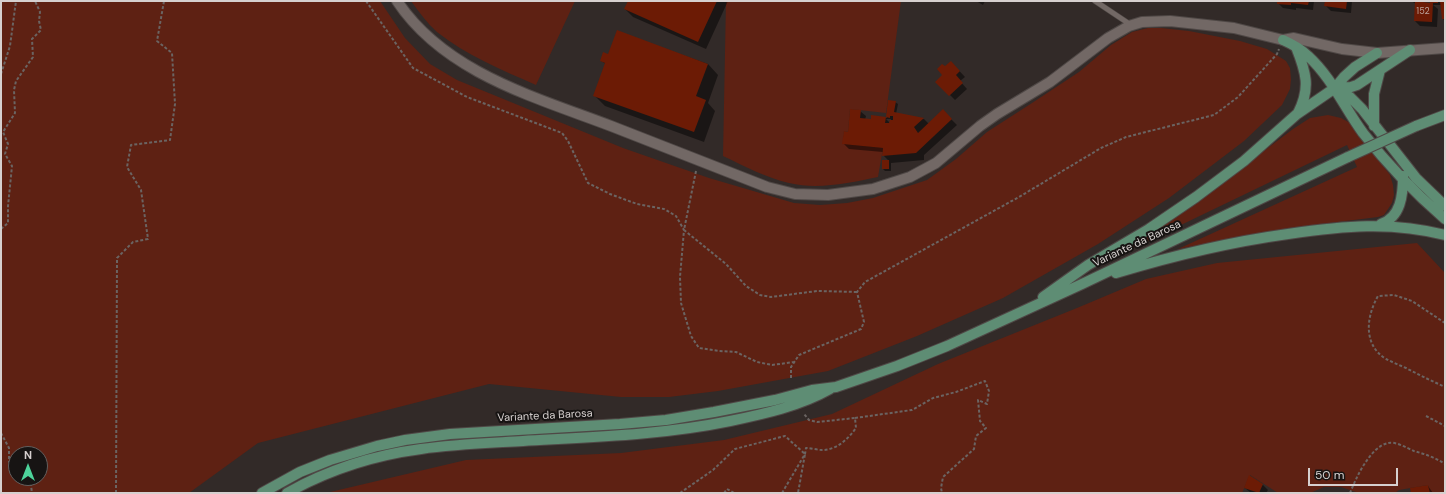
<!DOCTYPE html>
<html>
<head>
<meta charset="utf-8">
<style>
	body { margin:0 }
	#map { position:relative; width:1446px; height:494px; overflow:hidden; background:#322a28; font-family:"DM Sans",sans-serif }
	canvas { display:block }
	.frame { position:absolute; inset:0; border:2px solid #d6d0cf; pointer-events:none }
	.north { position:absolute; left:8px; top:446px; width:40px; height:40px; box-sizing:border-box; background:#171413; border:1px solid #635f5e; border-radius:50%; rotate:0deg; font-size:11px; font-weight:700; line-height:16px; text-align:center; color:#d6d0cf }
	.north::after { content:''; display:block; margin:auto; width:14px; height:18px; background:#4dd39a; clip-path:polygon(50% 0,100% 100%,50% 72%,0 100%) }
	.scale { position:absolute; left:1308px; top:468px; width:90px; height:18px; box-sizing:border-box; border:2px solid #d6d0cf; border-top:0; padding-left:5px; font-size:12px; line-height:14px; white-space:nowrap; color:#d6d0cf; -webkit-text-stroke:3px #171413; paint-order:stroke }
</style>
</head>
<body>
<div id="map">
<canvas width="1446" height="494"></canvas>
<div class="frame"></div>
<div class="north">N</div>
<div class="scale">50 m</div>
</div>
<script>
const ctx = document.querySelector('canvas').getContext('2d');
ctx.lineJoin = 'round';
function paint(path, color) { ctx.fillStyle = color; ctx.fill(path, 'evenodd'); }
function trace(path, color, width, dash) { ctx.strokeStyle = color; ctx.lineWidth = width; ctx.lineCap = dash ? 'butt' : 'round'; ctx.setLineDash(dash || []); ctx.stroke(path); }
function write(font, color, halo, rows, align = 'center') {
  ctx.font = font + ' "DM Sans",sans-serif'; ctx.lineWidth = 4; ctx.setLineDash([]); ctx.textBaseline = 'middle'; ctx.strokeStyle = halo; ctx.fillStyle = color; for (const [text, x, y, turn = 0] of rows) {
    ctx.save(); ctx.translate(x, y); ctx.rotate((+turn || 0) * Math.PI / 180); ctx.textAlign = isNaN(turn) ? turn : align; if (halo) ctx.strokeText(text, 0, 0); ctx.fillText(text, 0, 0); ctx.restore();
  }
}
paint(new Path2D(`
	M1,1h379l25,37 25,26 27,16 166,68 86,30 85,25 26,2 27,-2 26,-5 54,-18 29,-21 31,-27 45,-29 47,-31 32,-27 21,-13 16,-4h13l28,3 51,10 27,8 19,12 4,7 1,11 -1,10 -8,16 -38,36 -75,57 -71,46 -95,54 -86,38 -89,35 -110,20 -49,6h-48l-132,-13 -231,59 -69,50h-188zM16,454h24v24h-24z
	M411,1h164l-39,84c-34,-15 -70,-30 -99,-53 -10,-9 -18,-20 -26,-31z
	M726,1h175l-15,112 -36,-4 -2,23 -4,-1 -1,13 40,4 -5,29c-29,6 -60,13 -89,6 -20,-4 -47,-18 -66,-27z
	M1328,115l13,3 9,5 40,52 3,10 1,10 -2,8 -8,12 -6,2 -89,11 -111,21 179,-82 -10,-22 -218,105 -2,-3 56,-35 110,-83 17,-11z
	M1417,243l28,30v220h-15l-2,-8 -29,5 -4,3h-36l-18,-6h-17l-14,6h-32l-28,-18 -8,18h-916l140,-33 155,-7 103,-13 108,-26 106,-50 139,-56 69,-29 71,-16z`), '#5e2113');
paint(new Path2D(`
	M629,1h99l-22,48 -73,-32 -8,-8z
	M976,1h9l-2,4z
	M1278,1h36l-1,9 -17,-2v2l-13,-2 -5,-5z
	M1326,1h26l-1,12 -20,-2 -5,-5z
	M1411,1h9v2l13,1 -2,-3h14v20l-2,-2 -1,-14h-9l5,4 -1,18 -17,-1 -5,-5 1,-17z
	M618,32l90,32 10,11 -10,28 7,8 -11,31 -99,-36 -11,-11 12,-31 -5,-3 7,-6z
	M951,62l14,15 -5,4 7,8 -12,11 -18,-18 7,-7 1,-7z
	M889,101l6,1 3,2 -2,10 28,5 5,5 19,-8 9,9 -33,30v5l-33,3v8h-6l-2,-2v-8h6l-6,-6v-3l-34,-3 -5,-5 16,-33 6,5 -1,4h6l1,-3 15,1zM886,119h5l-1,4z
	M1263,485l5,5 -2,3h-15l-6,-5z
	M1428,486l5,7h-21z`), '#0007');
paint(new Path2D(`
	M628,1h89l-19,41 -74,-33z
	M1277,1h32l-1,4 -17,-2v2l-14,-1z
	M1325,1h22l-1,8 -22,-3z
	M1415,1l15,2v-2h8v2h-5l-1,19 -18,-1z
	M1440,1h5v18h-3z
	M617,30l91,34 -12,32 10,4 -12,32 -101,-36 12,-33 -5,-2 3,-9 5,2z
	M951,61l9,10 -4,4 7,8 -14,13 -14,-14 7,-7 -5,-6 5,-5 3,2z
	M888,100l8,1 -2,11 30,6 -10,9 4,6 25,-24 9,10 -36,34 -34,3 1,-8 -41,-4 2,-13 4,1 2,-23 11,1 -1,8 11,1v-4l15,2 -1,6h4l1,-3h3v-4h-3v2l-4,-1z
	M882,160h7v9h-7z
	M1249,475l14,9 -4,9 -15,-5z
	M1428,485l2,8h-19l-1,-5z`), '#6c1b05');
const lane = new Path2D(`
	M1095,1l36,24`);
const secondary = new Path2D(`
	M397,1c48,72 138,96 214,125 52,20 104,41 156,61l28,7 33,1 45,-6 37,-12 26,-14 44,-37 17,-12 53,-32 58,-44 21,-12 13,-4 28,-1 64,7 49,12 11,-2 48,11 35,4 68,-5`);
const primary = new Path2D(`
	M1283,40c9,4 18,9 25,16 24,22 36,51 55,77 24,31 52,60 82,86
	M1296,47c10,25 15,41 2,66
	M1335,88l15,9 12,12 54,69 29,28
	M1335,88l16,-1 6,-2 53,-35
	M1374,126v-32l6,-24
	M1416,126l29,-11
	M1381,224c20,-7 22,-29 22,-48
	M1116,273c56,-17 114,-31 172,-39 55,-8 103,-13 157,1
	M1043,297l45,-32 61,-36 47,-32 48,-36 53,-47 38,-26 9,-11 11,-10 22,-14
	M262,493l38,-21 30,-12 47,-14 28,-6 45,-6 170,-10 46,-4 48,-8 61,-12 37,-10 24,-3 61,-21 50,-20 135,-62 266,-127
	M287,493c41,-23 88,-38 134,-44 34,-5 68,-6 102,-8 69,-4 139,-6 207,-20 34,-7 70,-15 100,-32`);
trace(lane, '#4f4846', 6);
trace(secondary, '#4f4846', 12);
trace(primary, '#4f4846', 12);
trace(new Path2D(`
	M366,1l47,67 54,29 95,36 6,8 20,42 22,11 27,10 27,5 12,7 8,14 -4,47 1,26 10,33 8,12 20,3 17,1 21,10 15,3 22,-3
	M1,74l9,-28 6,-45
	M696,171l-12,59 42,34 20,22 14,9 11,2 46,-6 40,1
	M1,229l7,-6v-17l4,-40 -7,-12 3,-10 -5,-12 12,-19 -1,-23 2,-9 17,-24 -1,-18 9,-9 -2,-9 1,-9 -5,-11
	M1445,323l-33,-22 -18,-6 -16,1c-12,21 -15,49 8,63 6,3 13,6 20,9 13,7 26,13 39,19
	M791,378v-11l8,-12 62,-26 3,-7 -7,-30 8,-10 154,-85 82,-49 25,-11 88,-22 24,-18 39,-43 2,-5
	M1426,416l19,10
	M855,418l57,-8 21,-12 23,-6 29,-11 4,10 -2,13 -9,-4 2,21 6,7 -10,8 -2,13 -31,28 -2,11 1,5
	M1,433l8,15v14l7,3
	M30,478l2,15
	M116,493l1,-235 16,-16 15,-3 -7,-49 -14,-23 4,-22 39,-5 5,-36 -3,-51 -15,-12 7,-40
	M680,493l33,-23 22,-21 50,-13 20,18 -7,39
	M724,493l3,-4 7,4
	M782,493l23,-39 1,-6c5,0 11,2 16,2 15,0 26,-11 34,-22l-1,-10 -38,4 -8,-2 -5,-6
	M1350,493c6,-15 20,-46 38,-50 7,-2 19,5 26,8 11,3 22,7 31,13`), '#6b6462', 2, [3, 2]);
trace(lane, '#726865', 5);
trace(secondary, '#726865', 10);
trace(primary, '#5e8d74', 10);
const primaryBridge = new Path2D(`
	M1348,157l68,-31`);
trace(primaryBridge, '#4f4846', 12, []);
trace(primaryBridge, '#5e8d74', 10);
write('9px', '#bca39c', null, [
	["152",1423,12]
]);
write('11px', '#d6d0cf', '#171413', [
	["Variante da Barosa",1137,244,-25],
	["Variante da Barosa",545,416,-3]
]);
</script>
</body>
</html>
